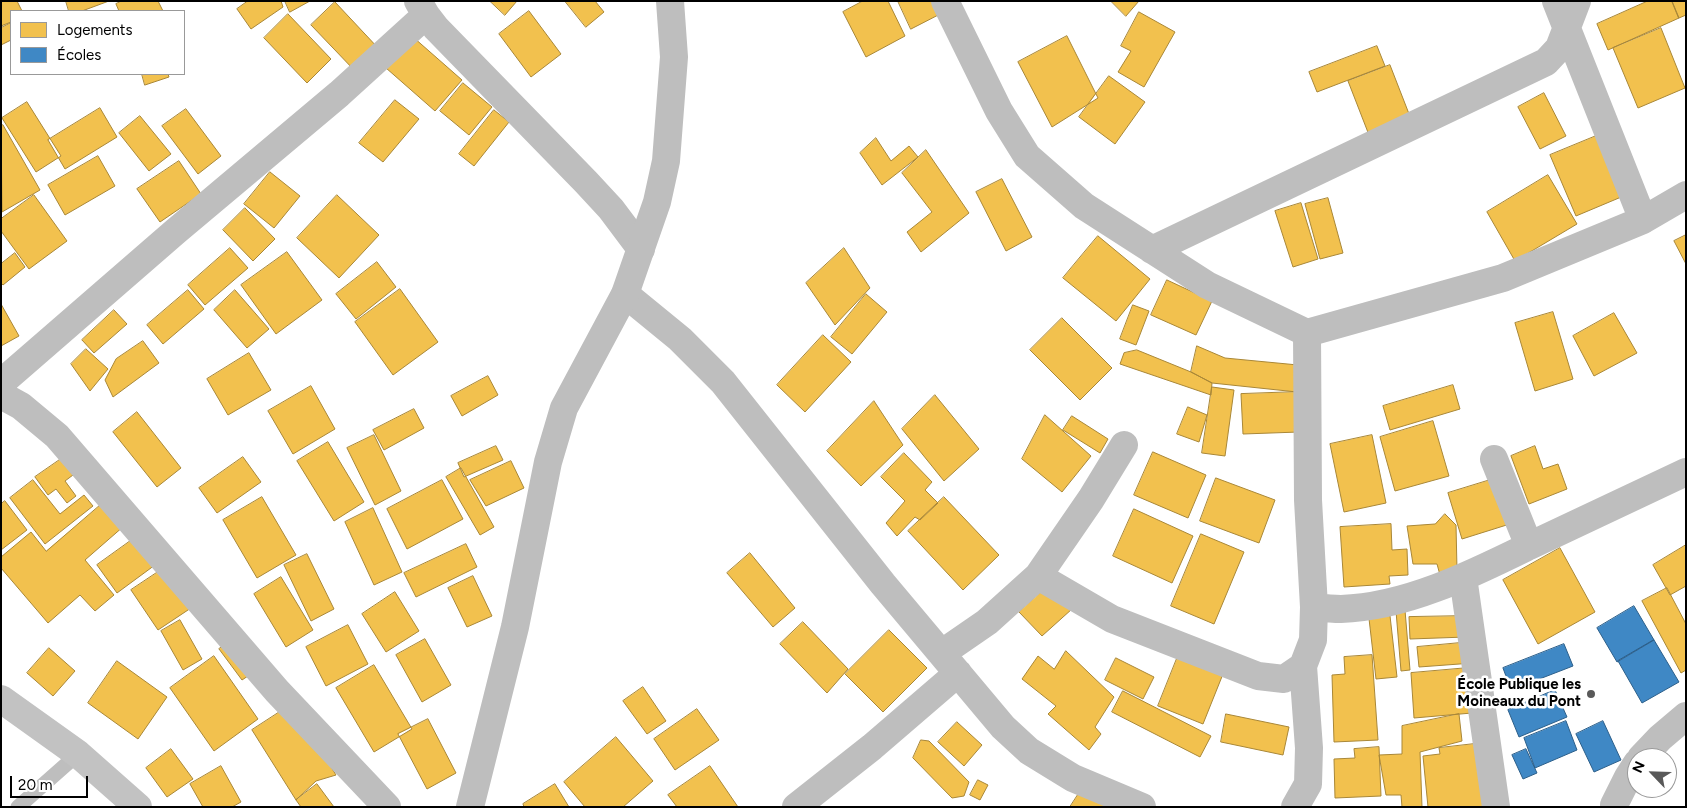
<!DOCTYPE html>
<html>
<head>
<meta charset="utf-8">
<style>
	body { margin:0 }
	#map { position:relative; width:1687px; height:808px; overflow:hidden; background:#fff; font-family:Figtree,sans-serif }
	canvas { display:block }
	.frame { position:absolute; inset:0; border:2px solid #000; pointer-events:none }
	.legend { position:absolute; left:10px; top:10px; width:175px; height:65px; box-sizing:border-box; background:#fff; border:1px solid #999; margin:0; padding:6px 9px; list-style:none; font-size:15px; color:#000 }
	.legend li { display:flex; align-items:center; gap:10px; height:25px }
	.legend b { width:25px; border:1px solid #999 }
	.north { position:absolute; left:1627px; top:748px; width:50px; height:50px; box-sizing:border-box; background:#fff; border:1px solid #999; border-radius:50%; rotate:294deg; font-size:14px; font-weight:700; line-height:20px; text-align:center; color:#000 }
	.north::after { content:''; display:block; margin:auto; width:18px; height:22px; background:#595959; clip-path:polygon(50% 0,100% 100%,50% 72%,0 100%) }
	.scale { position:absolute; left:10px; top:776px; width:78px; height:22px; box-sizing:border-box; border:2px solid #000; border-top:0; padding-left:6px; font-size:15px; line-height:18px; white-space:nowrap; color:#000; -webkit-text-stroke:4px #fff; paint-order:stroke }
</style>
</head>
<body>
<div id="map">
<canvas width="1687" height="808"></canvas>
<div class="frame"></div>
<ul class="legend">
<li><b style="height:14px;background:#f2c14e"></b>Logements</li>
<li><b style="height:14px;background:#3f88c5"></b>Écoles</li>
</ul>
<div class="north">N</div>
<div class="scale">20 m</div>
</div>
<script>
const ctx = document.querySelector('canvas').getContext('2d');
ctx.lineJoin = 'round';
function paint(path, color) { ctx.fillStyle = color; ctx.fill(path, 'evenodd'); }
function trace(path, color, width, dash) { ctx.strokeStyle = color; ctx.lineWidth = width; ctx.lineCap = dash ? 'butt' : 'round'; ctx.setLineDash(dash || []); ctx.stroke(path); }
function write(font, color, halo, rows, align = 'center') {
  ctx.font = font + ' Figtree,sans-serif'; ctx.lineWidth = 5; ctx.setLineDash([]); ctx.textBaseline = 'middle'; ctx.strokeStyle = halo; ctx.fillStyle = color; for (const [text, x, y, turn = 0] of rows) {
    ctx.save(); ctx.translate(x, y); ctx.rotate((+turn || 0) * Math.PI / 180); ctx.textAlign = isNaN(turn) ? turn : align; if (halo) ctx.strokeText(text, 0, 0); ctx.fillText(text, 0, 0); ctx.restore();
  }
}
const homes = new Path2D(`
	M1,1h16l5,10h-11v11l-10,4z
	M66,1h43l-27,10h-13z
	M122,1h36l5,10h-44l-3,-7z
	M248,1h33l2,6 -32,22 -14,-20z
	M285,1h25l-20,11z
	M490,1h27l-12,14z
	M565,1h30l9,11 -18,15z
	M863,1h25l17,35 -39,21 -23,-45z
	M898,1h44l4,10 -35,18z
	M1111,1h28l-13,15z
	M1648,1h24l7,17 -71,32 -11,-26z
	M1672,1h14v14l-7,3z
	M335,2l44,47 -24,22 -44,-46z
	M529,11l32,43 -30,23 -32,-43z
	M1139,12l36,20 -31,55 -26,-15 13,-21 -10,-5z
	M288,14l43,45 -24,24 -43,-45z
	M11,23v17l-10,5v-17z
	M1661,28l24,60 -47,20 -25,-60z
	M1067,36l31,62 -46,29 -34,-65z
	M413,37l49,43 -27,31 -49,-43z
	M1377,46l8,20 -68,26 -8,-20z
	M1390,65l21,54 -42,16 -21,-54z
	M142,74h26l1,3 -24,8z
	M1109,76l36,26 -30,42 -36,-27z
	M463,83l29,24 -23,28 -29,-24z
	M1544,93l22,43 -26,13 -22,-42z
	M395,100l24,19 -36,43 -24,-19z
	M27,102l34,54 -25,16 -34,-54z
	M100,108l17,29 -52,32 -17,-29z
	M186,109l35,47 -23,18 -36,-48z
	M494,110l15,12 -35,44 -15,-12z
	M140,116l31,38 -22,17 -30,-38z
	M3,125l37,65 -38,22 -1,-86z
	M1601,134l25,61 -50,21 -26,-61z
	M876,138l15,23 18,-15 9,11 -36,28 -22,-32z
	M926,150l43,63 -48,39 -14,-20 25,-20 -30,-39z
	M98,156l17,30 -50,29 -17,-30z
	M179,161l22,33 -41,28 -23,-33z
	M270,172l30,24 -26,32 -30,-24z
	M1548,175l29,49 -62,37 -28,-49z
	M1002,179l30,58 -26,14 -30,-59z
	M34,195l33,46 -38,28 -28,-38v-12z
	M337,195l42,40 -40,43 -42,-40z
	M1328,198l15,55 -23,6 -15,-55z
	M1301,203l17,56 -25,8 -18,-56z
	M245,208l30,31 -22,22 -30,-31z
	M1686,235v29l-12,-23z
	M1098,236l52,43 -34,42 -53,-43z
	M230,248l18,20 -43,37 -17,-20z
	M844,248l26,40 -35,37 -29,-42z
	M287,252l35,48 -46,34 -35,-49z
	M15,253l10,14 -22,18 -2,-2v-19z
	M377,262l19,25 -40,32 -20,-25z
	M1167,280l45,21 -16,34 -45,-20z
	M400,289l38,53 -45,33 -38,-53z
	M188,290l16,19 -41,35 -16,-19z
	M235,290l34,39 -22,19 -33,-38z
	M866,294l21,18 -35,42 -21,-17z
	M1,304l18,32 -18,10z
	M1133,305l16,6 -13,34 -16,-6z
	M114,310l13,14 -33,29 -12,-13z
	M1553,312l20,67 -38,12 -20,-68z
	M1614,313l23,40 -43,23 -21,-40z
	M1062,318l50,50 -32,32 -50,-50z
	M823,335l28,27 -46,50 -28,-27z
	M143,341l16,22 -46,34 -8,-17 11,-21z
	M1197,346l28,12 73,7 -1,27 -85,-9 -21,-11z
	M86,349l22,20 -18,22 -19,-27z
	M1137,350l54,22 21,11 -1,12 -91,-31 4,-11z
	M249,353l22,37 -43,25 -21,-36z
	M488,376l10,19 -36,21 -11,-20z
	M1453,385l7,24 -70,21 -7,-24z
	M311,386l24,43 -42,25 -25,-43z
	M1212,387l22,3 -9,66 -23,-3z
	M1297,392l2,40 -56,2 -2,-40z
	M935,395l44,54 -35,32 -42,-52z
	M874,401l29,44 -42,41 -34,-35z
	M1188,407l19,8 -8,27 -22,-8z
	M414,409l10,19 -40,22 -11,-20z
	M137,412l44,56 -24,19 -44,-55z
	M1045,415l46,41 -29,36 -40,-33z
	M1072,416l36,23 -8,14 -37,-23z
	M1433,421l16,55 -54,15 -15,-54z
	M374,435l27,56 -26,14 -28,-57z
	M1372,435l14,68 -42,9 -14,-68z
	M328,442l36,60 -30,19 -37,-60z
	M496,446l7,14 -39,17 -6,-14z
	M1535,446l8,23 15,-5 9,25 -38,15 -18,-48z
	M1153,452l53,23 -18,43 -54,-23z
	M904,453l28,29 -7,8 13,13 -18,17 -5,-3 -18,19 -11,-13 19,-22 -24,-24z
	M243,457l18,25 -44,31 -18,-25z
	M61,459l12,16 -8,6 11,15 -9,7 -11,-14 -8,6 -13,-18z
	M511,461l13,27 -38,18 -16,-26z
	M461,468l33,59 -14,8 -34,-58z
	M1500,477l13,46 -51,16 -14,-46z
	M1216,478l59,22 -16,43 -59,-22z
	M33,480l27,34 24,-19 9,11 -48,38 -35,-46z
	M442,480l21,39 -56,30 -20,-40z
	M262,497l34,58 -39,23 -34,-58z
	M944,497l55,58 -36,35 -55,-59z
	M5,501l22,29 -26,20v-46z
	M104,502l20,24 -39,34 29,35 -19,16 -15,-16 -32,28 -47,-55v-11l30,-25 15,19z
	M373,508l29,64 -28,13 -29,-63z
	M1134,509l59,27 -21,47 -59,-27z
	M1445,514l11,11 1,45 -17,5 -3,-11h-24l-6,-38 28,-2z
	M1391,524l1,26 15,-1 1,26 -19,1 1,8 -46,3 -4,-60z
	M1201,534l43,18 -30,72 -43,-18z
	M136,537l19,28 -38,28 -20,-28z
	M466,544l11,23 -61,30 -12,-24z
	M1686,545v41l-16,9 -17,-30z
	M1560,548l35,64 -57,32 -35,-64z
	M750,553l45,55 -22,19 -46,-54z
	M307,554l27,55 -23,12 -27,-56z
	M164,568l27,40 -33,22 -27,-40z
	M473,576l19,40 -25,11 -19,-39z
	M281,577l32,53 -27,17 -32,-53z
	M1050,584l22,25 -30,27 -23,-24z
	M1667,588l19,36v46l-5,3 -39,-72z
	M395,592l24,39 -33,21 -24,-38z
	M1389,607l8,70 -21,2 -8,-69z
	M1405,610l5,60 -9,1 -5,-60z
	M1465,616l1,21 -56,2 -1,-22z
	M180,620l22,39 -19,11 -22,-39z
	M803,622l45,47 -21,24 -47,-49z
	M348,625l20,39 -42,22 -20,-39z
	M889,630l38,38 -44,44 -38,-38z
	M233,639l24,31 -15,10 -23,-31z
	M425,639l26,46 -29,17 -26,-47z
	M1471,642l2,21 -54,4 -2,-20z
	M49,648l26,23 -22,25 -26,-23z
	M1066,651l48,46 -19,30 6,7 -12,16 -41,-36 8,-8 -34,-27 16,-23 16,13z
	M1372,655l6,85 -44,2 -2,-67 13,-1 -1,-17z
	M214,656l44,63 -44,32 -44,-63z
	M1178,656l45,18 -20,50 -45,-18z
	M1116,658l38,19 -11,22 -38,-19z
	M117,661l50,36 -29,42 -50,-36z
	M374,665l38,64 -38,23 -38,-64z
	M1468,668l4,45 -58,5 -3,-45z
	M643,687l23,34 -19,13 -24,-33z
	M1123,691l88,45 -11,21 -88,-45z
	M292,704l44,71 -20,6 -20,19 -44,-70z
	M697,709l22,31 -44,30 -21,-31z
	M1226,714l63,13 -6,28 -62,-13z
	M1459,714l3,27 -42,11 2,55h-20l-1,-12h-15l-7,-40 23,-1v-28z
	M428,719l28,54 -29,16 -29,-55z
	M957,722l25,23 -18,21 -26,-24z
	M616,737l37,44 -30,26h-38l-21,-25z
	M921,740l8,1 40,41 -5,14 -12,2 -39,-40z
	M1483,743l7,64h-62l-5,-51 17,-2 -1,-6z
	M1379,747l2,49 -46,2 -1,-39 21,-1 -1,-9z
	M171,749l22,30 -26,18 -21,-29z
	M221,766l20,36 -9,5h-29l-13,-23z
	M710,766l28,41h-61l-9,-12z
	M978,780l10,5 -8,15 -10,-5z
	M317,784l17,23h-33l-5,-7z
	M555,784l14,23h-45l-1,-3z
	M1083,787l30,20h-43z`);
paint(homes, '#f2c14e');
trace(homes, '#a98737', 1);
const schools = new Path2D(`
	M1634,606l20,34 -37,22 -20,-34z
	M1654,640l25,42 -37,21 -24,-42z
	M1564,644l9,22 -62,24 -8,-22z
	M1555,690l12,27 -48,20 -11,-27z
	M1566,721l11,29 -42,18 -11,-30z
	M1603,721l18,39 -27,12 -18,-38z
	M1526,749l11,24 -14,6 -11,-24z`);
paint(schools, '#3f88c5');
trace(schools, '#2c5f8a', 1);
trace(new Path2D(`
	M18,807l60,-53`), '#bebebe', 15);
trace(new Path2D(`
	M418,1l8,14 10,13 150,154 25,27 30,40
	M945,1l54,110 28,45 57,50 123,79 100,48 196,-55 140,-58 43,-25
	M1556,1l87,219
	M1152,250l394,-188 13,-14 18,-47
	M625,294l55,45 43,43 160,202 120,143 26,24 44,27 69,29
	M1,383l175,-152 163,-137 87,-79
	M1,395l20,11 36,30 220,255 110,116
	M1529,546l157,-74
	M1038,576l74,43 146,57 26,3 19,-13
	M1463,577l33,230
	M1314,607c9,1 18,2 27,2 65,-2 131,-35 188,-63l-35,-87
	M942,653l45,-31 51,-46 53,-77 33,-54
	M1641,758l19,-20 26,-22
	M1614,805l14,-28 9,-14
	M796,807l76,-60 86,-74
	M1295,807l13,-23 1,-36 -6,-82 10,-26 1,-33 -6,-107 -1,-167`), '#bebebe', 28);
trace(new Path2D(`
	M470,807l45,-180 33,-165 16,-54 61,-114 32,-92 9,-41 8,-104 -4,-56`), '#bebebe', 28);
trace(new Path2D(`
	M1,699l77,55 60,53`), '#c2c2c2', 28);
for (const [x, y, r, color] of [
	[1591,694,5,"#595959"]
]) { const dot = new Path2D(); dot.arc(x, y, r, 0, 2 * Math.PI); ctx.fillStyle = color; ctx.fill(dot); trace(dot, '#fff', 2); }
write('bold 15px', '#000', '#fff', [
	["École Publique les",1581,685],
	["Moineaux du Pont",1581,702]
], 'right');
</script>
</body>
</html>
